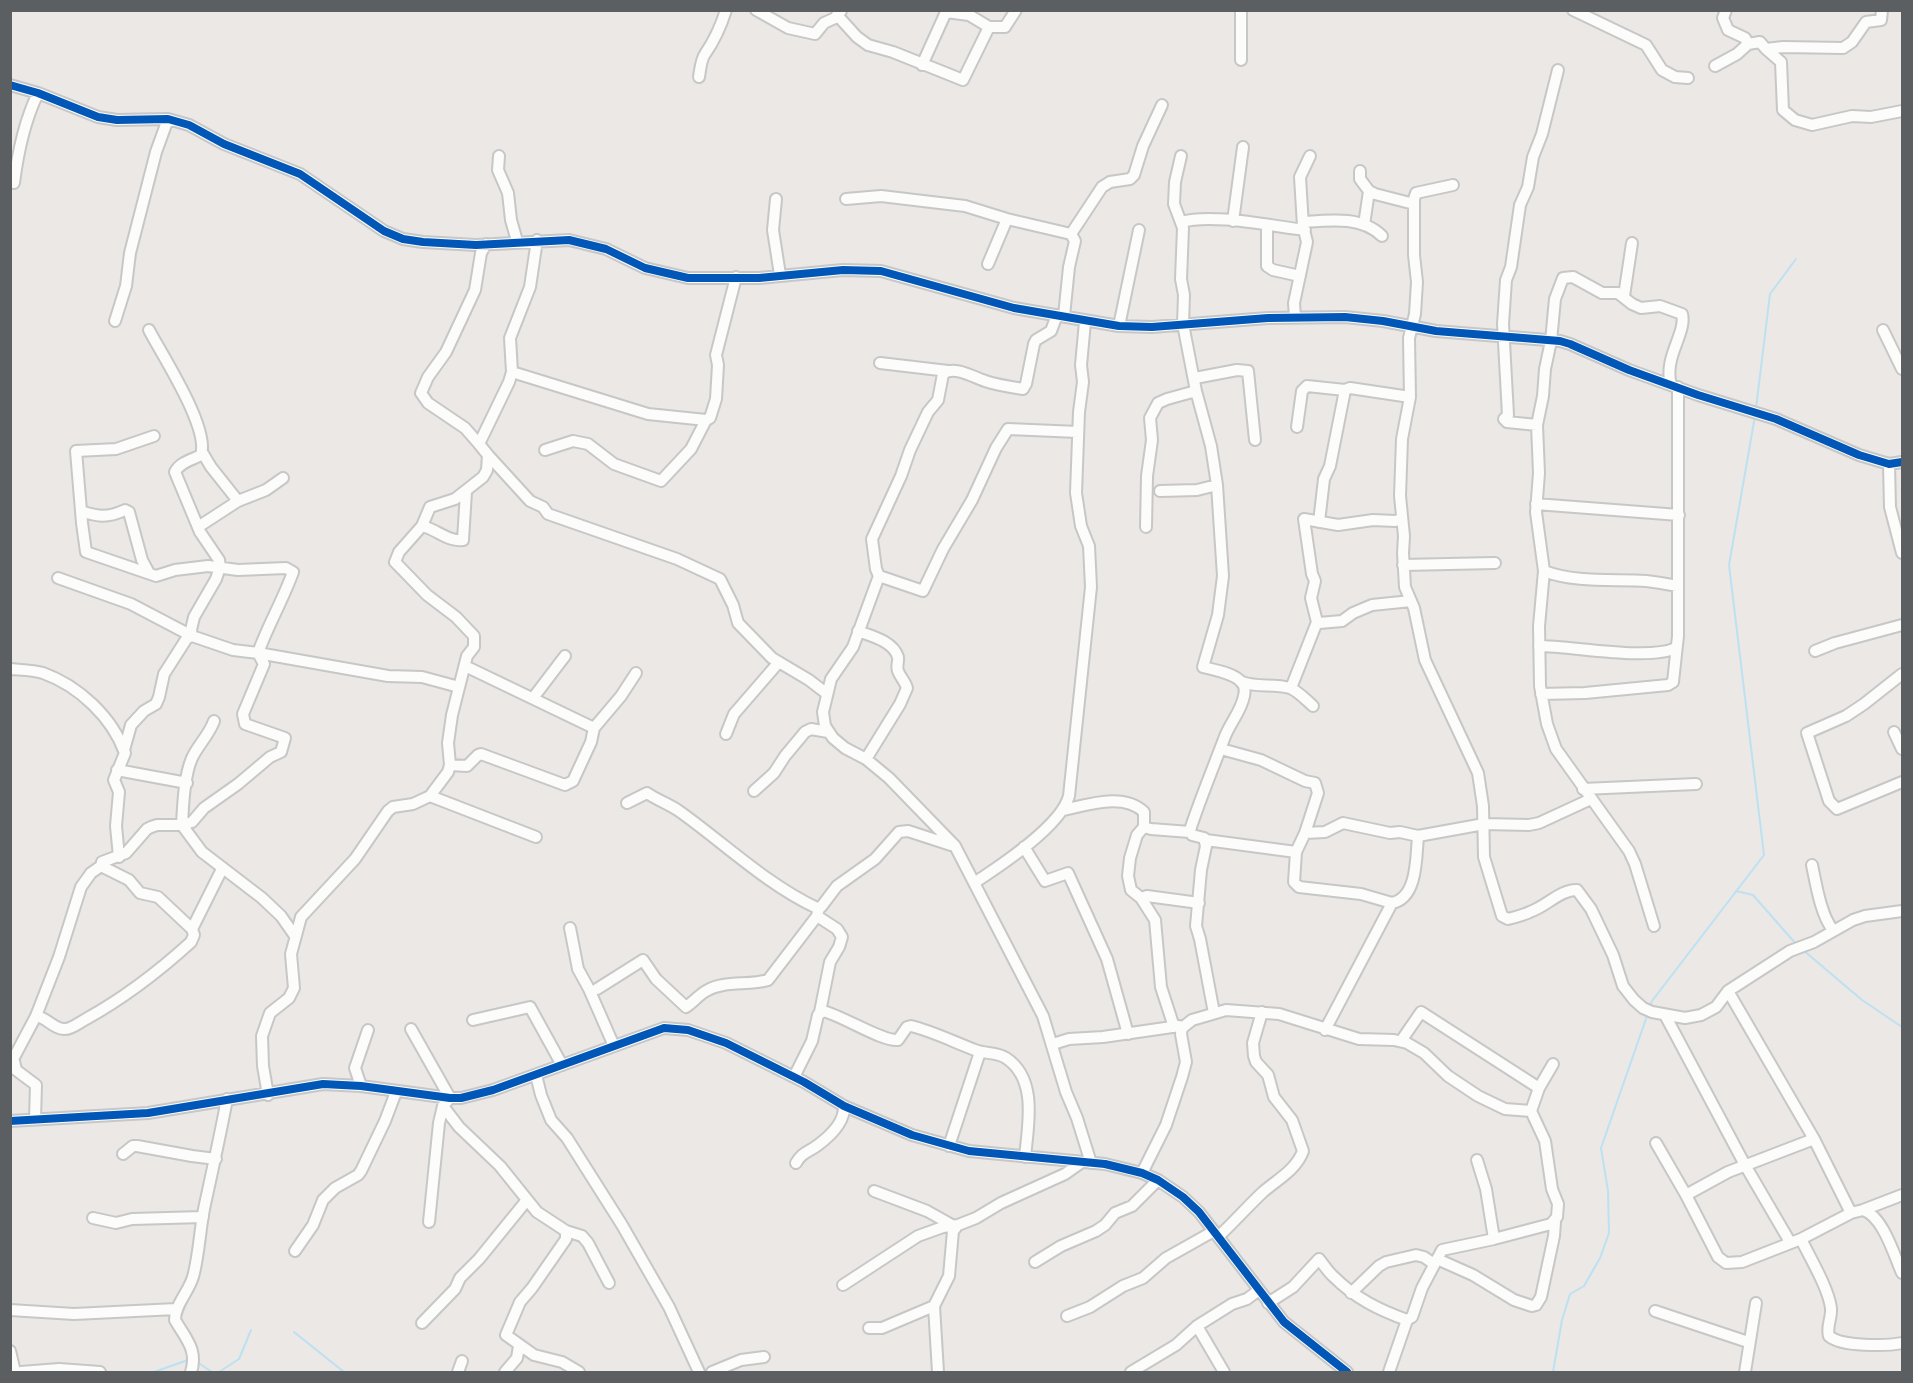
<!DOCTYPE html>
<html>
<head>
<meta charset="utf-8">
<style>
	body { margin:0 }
	#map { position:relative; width:1913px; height:1383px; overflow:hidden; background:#ebe8e5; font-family:"Work Sans",sans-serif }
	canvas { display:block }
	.frame { position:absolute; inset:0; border:12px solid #5b5f62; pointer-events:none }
</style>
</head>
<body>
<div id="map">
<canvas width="1913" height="1383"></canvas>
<div class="frame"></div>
</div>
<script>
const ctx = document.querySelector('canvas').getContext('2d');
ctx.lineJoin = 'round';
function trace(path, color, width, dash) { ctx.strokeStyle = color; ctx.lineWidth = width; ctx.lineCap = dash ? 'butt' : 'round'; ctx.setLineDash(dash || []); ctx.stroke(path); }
trace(new Path2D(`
	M1756,408l14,-114 26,-35
	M1736,891l17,4 43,49
	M1803,950l59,50 40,27
	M1650,1007l2,-6 112,-146 -35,-290 26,-149
	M294,1332l50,40
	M197,1362l15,10
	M154,1372l34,-12
	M219,1372l20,-13 12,-29
	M1553,1372l9,-52 8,-26 14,-8 16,-28 9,-25 -1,-42 -7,-43 47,-135`), '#bce1f2', 2);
const minor = new Path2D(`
	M756,10l32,18 27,6 9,-11 11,-5 6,-7
	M1573,10l73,35 16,25 13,7 13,1
	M1726,10l-3,8 5,12 17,8 3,6 12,-2 6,7 15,13 2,48 12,10 17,5 40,-9 19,1 31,-6
	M837,15l20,22 11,8 25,7 70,28 26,-53h16l11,-17
	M1766,49l17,-2 60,1 9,-6 14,-20 15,-2 1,-10
	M1241,60v-50
	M922,65l24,-53 23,3 20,12
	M1715,66l22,-12 11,-10
	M699,77c1,-6 2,-18 6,-23 9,-13 16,-28 21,-44
	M10,85l28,8 60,24 19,3 51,-1 21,6 35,19 76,30 84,57 19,8 20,3 53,3 93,-5 37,9 39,19 43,10h71l84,-8 38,1 133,37 105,18 33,1 116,-9 77,-1 38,4 53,10 124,10 10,3 59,26 69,25 78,24 83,36 30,9 13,-2
	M499,156l-1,14 10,23 3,27 6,21
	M1181,156l-6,26 -1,22 9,24 -2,51 3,16 -1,29 13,67 15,55 6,39 6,91 -5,39 -15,52c11,3 32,6 39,16 3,3 3,9 2,13 -3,16 -15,28 -20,43 -11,29 -23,58 -33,88l-1,5 2,3 12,3
	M1360,171v8l9,12 6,3 39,10
	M14,183c4,-32 10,-61 24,-90
	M1453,185l-37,8 -2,6v56l3,27 -2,32 -6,24 1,59 -8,42 -2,57 4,40 -1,17 2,34 9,21 11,52 53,113 5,33 1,51 18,59 6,3c8,-2 16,-4 24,-8 14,-5 30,-22 45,-21l14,19 22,46 10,31 11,14 9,8 9,4 33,6 16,-3 15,-8 12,-16 62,-40 24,-9 39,-22 12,-4 37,-5
	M776,199l-3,31 7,45
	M846,199l35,-3 84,10 42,13 64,15 4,7 -6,26 -5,49
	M1233,221l10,-74
	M1181,222c32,-9 89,4 124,8
	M1304,222c26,-2 58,-6 78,14
	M1364,225l5,-34
	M1267,226v40l6,4 27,6
	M1071,234l31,-47 8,-5 20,-3 4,-4 9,-29 19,-41
	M988,264l19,-45
	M1624,296l8,-53
	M1057,315l-6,16 -15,9 -2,4 -8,40 -3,5c-13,-2 -26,-4 -38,-8 -12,-4 -31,-16 -42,-7l-5,26 -10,12 -18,38 -9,26 -29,63 4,30 3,7 -26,71 -22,32 -8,33 2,14 8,12 12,10 21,11 23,19 66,68 88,170 23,76 11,26 14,45
	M1295,317l-1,-14 13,-61 -4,-16 -3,-49 10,-21
	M115,321l11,-35 4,-33 26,-101 12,-33
	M1119,326l20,-96
	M1883,330l19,39
	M880,363l68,8
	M512,372l136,42 58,6
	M1195,378l42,-8 11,1 7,69
	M1537,425l-30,-3 -3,-3 4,-4 -5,-91 3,-44 5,-13 9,-62 8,-18 5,-30 9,-23 16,-64
	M1297,427l5,-36 5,-5 38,4
	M479,444l-14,-16 -37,-25 -7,-10 7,-16 18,-25 29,-62 6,-37 5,-9
	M545,450l28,-9 15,3 26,20 47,17 30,-32 15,-29 4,-2 6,-19 2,-34 -2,-10 20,-78
	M202,452l9,15 27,34
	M488,455l42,46 13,6 5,7 129,45 43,20 13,26 5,18 34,35 37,22 17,13
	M1889,464l1,43 12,46
	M1160,491l37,-1 20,-5
	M1536,504l143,11
	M81,511c17,6 27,7 44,-1l4,2 13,48 7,13
	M1402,519l-7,2 -22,-1 -35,5 -34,-6 8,55 3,7 -4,17 6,24 2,1 23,-2 11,-8 19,-8 39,-4
	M1319,522l5,-43 6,-13 15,-76 5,-2 60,9
	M422,526c14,3 26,16 41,14l3,-48
	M198,527l40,-26 28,-11 17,-12
	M1146,527l1,-51 5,-36 -2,-22 8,-15 9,-4 29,-8
	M1403,565l92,-2
	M1544,571c31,12 69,8 102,10 10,1 21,3 32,5
	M879,576l44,15 20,-42 29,-49 24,-52 12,-19 70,3
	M58,578l73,26 61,32 41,14 25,3c10,-28 25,-53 35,-81l-7,-4 -48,2 -30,-4 -33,4 -19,6 -70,-24 -4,-29 -6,-72 40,-2 38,-13
	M858,631c13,5 35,10 40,26 1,4 -2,9 0,14 2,6 7,10 9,17l-7,16 -34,55
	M1539,646c34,0 109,15 137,2
	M1815,651l20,-8 67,-18
	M465,666l129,62
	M10,669c11,1 23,1 33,4 36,13 69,44 82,80l-11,27 5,12 -3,34 3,31
	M1902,674l-38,30 -18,12 -39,17 22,68 8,8 65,-27
	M1242,682c15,6 32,1 48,6 8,3 16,12 23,18
	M1291,688l26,-66
	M1541,694l44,-1 83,-8 5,-3 5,-46v-249
	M533,698l32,-42
	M214,721c-5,14 -16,24 -22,37 -8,18 -9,48 -10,67l20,27 60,46 19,18 14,20
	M1894,732l8,17
	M726,734l8,-20 45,-52
	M1221,749l40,11 44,21 10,2 3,10 -13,40 -9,19 -2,30 5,5 62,7 31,9c26,-5 24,-47 26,-67
	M124,750l7,-25 13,-14 12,-7 3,-7 5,-23 23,-36 5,-2 -1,-6 3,-13 22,-38 4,-12 -1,-7 -19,-28 -25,-60c5,-10 17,-12 26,-17 9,-27 -39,-100 -52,-125
	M450,765l17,1 11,-11 3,-1 84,31 8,-4 18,-39 3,-14 27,-32 15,-23
	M117,770l70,13
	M1583,789l113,-5
	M754,791l20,-18 11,-17 20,-24 6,-3 17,3
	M430,796l106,41
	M627,803l20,-10c10,7 22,11 32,18 45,32 87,73 138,97l4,-1 16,-21 38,-27 24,-27 9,-1 43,14
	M1063,810c25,-5 60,-18 81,2v15l-7,8 -7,23 -2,18 3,14 10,8 14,22 6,67 13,40
	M1144,827l7,2 39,3
	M1305,833l20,-1 18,-9 47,10 10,-1 18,4 66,-12 45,1 10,-2 52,-24
	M1024,847l21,34 23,-8 39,86 21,75
	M1812,865c4,19 9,51 21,65
	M974,883c26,-17 87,-57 95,-87l22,-209 -2,-41 -8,-20 -5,-33 3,-81 4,-30 -2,-17 4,-43
	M1141,898l6,-2 52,7
	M817,916l20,13 5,8 -3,10 -9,15 -10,50
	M1654,926l-19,-62 -6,-13 -73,-102 -9,-25 -7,-38 -1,-60 5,-55 -8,-59 3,-39 -2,-48 6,-29 2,-27 6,-28 4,-42 8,-21 10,-1 29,16h16l14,11 9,4 19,-2 22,8c5,19 -19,43 -11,71
	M570,928l8,41 11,20 25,57
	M192,929l30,-60
	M597,989l46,-29 13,19 30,28c7,-5 13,-12 20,-16 18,-11 42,-5 62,-11l49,-64 2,-8
	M1728,991l86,148 37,74
	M1214,1013l-14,-74 -4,-13 5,-56 5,-24 -2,-8 2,2 90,12
	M1665,1015l80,150 45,77
	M36,1016c10,1 19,14 29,13 7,0 15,-7 21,-10 38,-21 72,-47 105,-77l3,-7 -2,-6 -34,-32 -18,-4 -11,-13 -28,-14
	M473,1020l57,-13 32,58
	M411,1029l39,69 -7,8 -4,17 -10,99
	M1325,1030l67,-127
	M1401,1041l20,-29 118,76
	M1053,1044l16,-5 34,-2 76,-11
	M14,1061l2,9 20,15 -1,34
	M10,1065l26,-49 23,-59 22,-70 10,-14 10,-7 1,-4 24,-9 21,-24 4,-2 6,-2h25l10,-3 12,-14 34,-24 32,-27 11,-5 4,-14 -40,-14 -2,-10 21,-50 -6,-11 130,23 34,1 37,10
	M536,1075l5,20 10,25 16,18 55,87 47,82 30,65
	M794,1077l18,-36 6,-26 5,-4c20,5 60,31 75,29l9,-13 4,-1c21,5 43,16 64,24 10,4 22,2 31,8 32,21 22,67 19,99
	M361,1086l-6,-18 13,-38
	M268,1095l-5,-29 -1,-30 8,-23 19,-15 5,-10 -3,-34 10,-37 54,-58 33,-48 5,-4 20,-3 17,-8 18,-24 2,-7 -2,-22 4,-28 15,-59 7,-9v-11l-18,-19 -29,-22 -32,-33 4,-10 23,-26 8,-19 25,-8 28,-22 4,-7 1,-15 -9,-11 30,-62 3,-10 -2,-34 20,-51 7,-47
	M443,1106l16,21 41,39 37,46 29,19 16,5 6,7 21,40
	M10,1121l138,-8 175,-29 38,2 89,12h11l32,-8 171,-62 24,2 38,13 78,39 40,24 68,29 57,16 136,13 37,9 16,7 25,17 16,15 85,110 63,50
	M1656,1143l30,52 32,62 8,6 16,-1 59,-23 50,-26 12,-3c20,6 31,45 39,63
	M949,1146l31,-94
	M123,1154l10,-8h4l55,10 24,3
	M1477,1160l9,29 8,50
	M796,1163c6,-11 13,-11 22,-18 12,-9 27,-23 26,-39
	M1142,1173l24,-48 16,-48 4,-15 -5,-28 1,-6 10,-8 34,-10 53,4 80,25 35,1 13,3 17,10 24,23 30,20 27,13 26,2 8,-23 14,-24
	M874,1191l53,20 25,14
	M1686,1195l42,-23 86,-33
	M1863,1210l39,-15
	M93,1218l23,5 16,-4 71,-2
	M566,1231v8l-34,49 -12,14 -14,33 28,20 28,7 17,10
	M1219,1236c15,-14 29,-30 44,-44 15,-13 33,-22 40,-41l-11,-31 -18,-23 -6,-22 -12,-13 -2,-6 -1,-13 9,-31
	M1801,1239c9,19 27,48 30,69 1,10 -5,19 -2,28 12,11 58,10 73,7
	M295,1251l18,-26 10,-25 12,-12 23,-13 3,-4 24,-50 11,-29
	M1437,1259l36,16 41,25 18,6 4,-1 5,-8 13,-61 1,-14
	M1035,1262l26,-16 35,-15 9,-6 10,-12 17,-7 26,-26
	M843,1285l75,-49 25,-9 15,-2 18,-7 25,-15 64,-29 17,-12
	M1351,1293l28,-27 7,-4 30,-7 8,2 10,7
	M1268,1303l25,-16 26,-28c5,6 9,13 15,18 21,21 45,33 73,43
	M10,1310l64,4 102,-5
	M1655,1311l93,31
	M1067,1316l23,-9 33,-21 20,-8 23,-20 48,-27
	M422,1323l33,-34 5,-11 19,-19 48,-59
	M1197,1326l27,46
	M869,1328h13l52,-22
	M10,1351l5,21
	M21,1372l38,-3 41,3
	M191,1372c7,-22 -5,-33 -16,-52 0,-17 16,-30 19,-47 5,-21 6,-43 10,-64 8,-37 16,-73 23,-110
	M458,1372l4,-11
	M505,1372l12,-14 2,-12
	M712,1372l29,-12 23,-3
	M938,1372l-4,-66 15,-30 4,-45 5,-6
	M1131,1372l45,-27 21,-19 35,-22 15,-5 12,-9
	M1389,1372l18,-52 5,-3 10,-29 20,-38 52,-11 57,-15 6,-7 1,-13 -6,-15 -7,-48 -14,-30
	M1745,1372l11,-69`);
trace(minor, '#c7c7c7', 14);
trace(minor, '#fcfcfb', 10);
trace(new Path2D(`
	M10,85l28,8 60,24 19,3 51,-1 21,6 35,19 76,30 84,57 19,8 20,3 53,3 93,-5 37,9 39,19 43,10h71l84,-8 38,1 133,37 105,18 33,1 116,-9 77,-1 38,4 53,10 124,10 10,3 59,26 69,25 78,24 83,36 30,9 13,-2
	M10,1121l138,-8 175,-29 38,2 89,12h11l32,-8 171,-62 24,2 38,13 78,39 40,24 68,29 57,16 136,13 37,9 16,7 25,17 16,15 85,110 63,50`), '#0057b8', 8);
</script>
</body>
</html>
